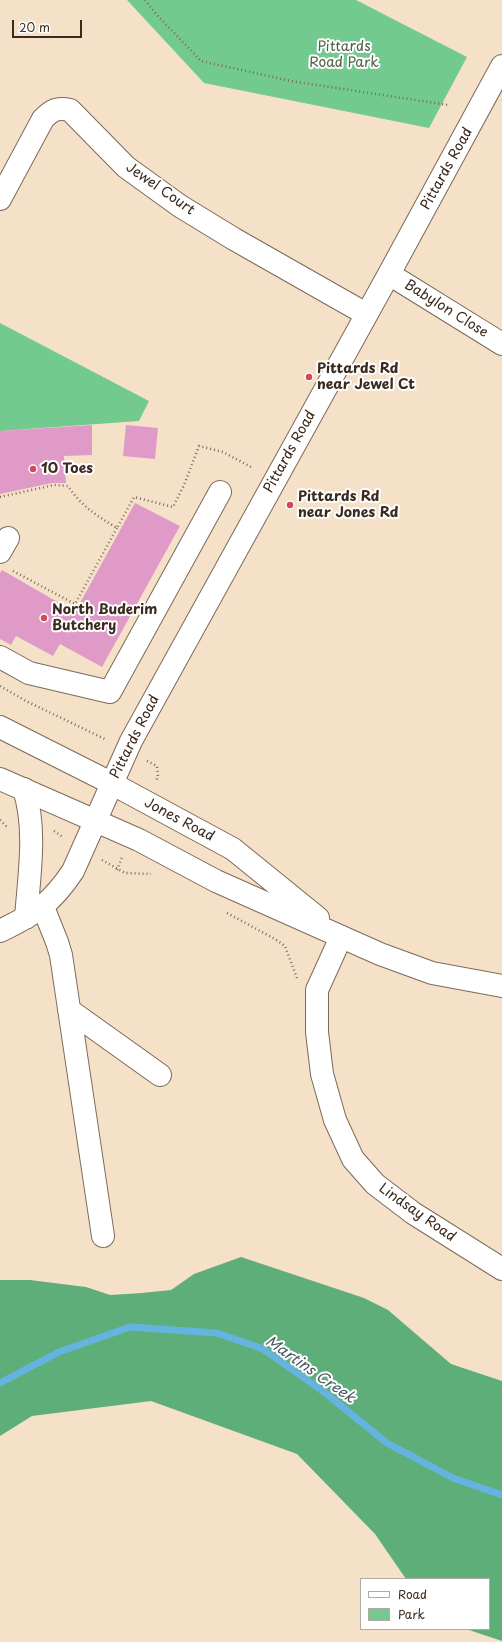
<!DOCTYPE html>
<html>
<head>
<meta charset="utf-8">
<style>
	body { margin:0 }
	#map { position:relative; width:502px; height:1642px; overflow:hidden; background:#f5e1c8; font-family:"Playpen Sans",sans-serif }
	canvas { display:block }
	.legend { position:absolute; left:360px; top:1578px; width:130px; height:52px; box-sizing:border-box; background:#fff; border:1px solid #b1aaa5; margin:0; padding:5px 7px; list-style:none; font-size:12px; color:#3b2a1e }
	.legend li { display:flex; align-items:center; gap:8px; height:20px }
	.legend b { width:20px; border:1px solid #b1aaa5 }
	.scale { position:absolute; left:12px; top:20px; width:70px; height:18px; box-sizing:border-box; border:2px solid #3b2a1e; border-top:0; padding-left:5px; font-size:12px; line-height:14px; white-space:nowrap; color:#3b2a1e; -webkit-text-stroke:3px #fff; paint-order:stroke }
</style>
</head>
<body>
<div id="map">
<canvas width="502" height="1642"></canvas>
<ul class="legend">
<li><b style="height:5px;background:#fff"></b>Road</li>
<li><b style="height:11px;background:#73ca8f"></b>Park</li>
</ul>
<div class="scale">20 m</div>
</div>
<script>
const ctx = document.querySelector('canvas').getContext('2d');
ctx.lineJoin = 'round';
function paint(path, color) { ctx.fillStyle = color; ctx.fill(path, 'evenodd'); }
function trace(path, color, width, dash) { ctx.strokeStyle = color; ctx.lineWidth = width; ctx.lineCap = dash ? 'butt' : 'round'; ctx.setLineDash(dash || []); ctx.stroke(path); }
function write(font, color, halo, rows, align = 'center') {
  ctx.font = font + ' "Playpen Sans",sans-serif'; ctx.lineWidth = 4; ctx.setLineDash([]); ctx.textBaseline = 'middle'; ctx.strokeStyle = halo; ctx.fillStyle = color; for (const [text, x, y, turn = 0] of rows) {
    ctx.save(); ctx.translate(x, y); ctx.rotate((+turn || 0) * Math.PI / 180); ctx.textAlign = isNaN(turn) ? turn : align; if (halo) ctx.strokeText(text, 0, 0); ctx.fillText(text, 0, 0); ctx.restore();
  }
}
paint(new Path2D(`
	M127,0h229l111,57 -38,71 -225,-45z
	M0,323l149,78 -10,20 -139,10z`), '#73ca8f');
paint(new Path2D(`
	M241,1257l123,41 24,12 63,54 51,17v260l-36,-12h23v-50h-83l-31,-45 -78,-80 -146,-53 -119,15 -32,20v-156h30l56,7 24,8 32,-2 29,-3 23,-16z`), '#5eae7a');
trace(new Path2D(`
	M0,1383l59,-31 71,-25 87,6 46,16 61,43 63,51 66,35 49,17`), '#65b4e0', 7);
paint(new Path2D(`
	M92,425v30l-28,1 2,27h-14l-52,11v-63z
	M126,425l32,3 -3,31 -32,-3z
	M135,503l45,23 -78,141 -42,-23 -7,12 -37,-20 -5,9 -11,-6v-66l2,-3 73,42z`), '#df9ac8');
const minor = new Path2D(`
	M0,199l43,-80c9,-9 14,-12 27,-9l56,57 54,39 54,33 132,75
	M389,274l113,70
	M0,552l8,-14
	M0,657l29,16 81,19 110,-200
	M24,789c13,40 5,87 2,129
	M43,907l14,35 4,13 42,281
	M0,931c35,-17 51,-27 73,-60l58,-130 258,-467 113,-208
	M341,937l-24,53v42l5,42 13,46 18,39 22,25 38,29 89,56
	M69,1010l91,65`);
const major = new Path2D(`
	M0,727l111,56 122,66 85,69
	M0,779l139,61 77,41 164,73 52,19 70,13`);
trace(minor, '#7c6a5a', 24);
trace(major, '#7c6a5a', 24);
trace(new Path2D(`
	M145,0l11,14 45,47 90,20 157,24
	M0,497l54,-12 14,1c14,21 28,29 49,42l17,-31 39,10 11,-22 15,-39 24,6 28,15
	M13,571l62,33 42,-76
	M0,686l26,15 81,39
	M147,761l10,5 1,10 -2,5
	M0,820l8,8
	M54,831l9,6
	M102,860l23,13 26,1
	M117,870l5,-13
	M227,913l48,26 10,7 12,32`), '#7c6a5a', 2.5, [1, 3]);
trace(minor, '#fff', 22);
trace(major, '#fff', 22);
for (const [x, y, r, color] of [
	[309,377,4,"#d1495b"],
	[33,469,4,"#d1495b"],
	[290,505,4,"#d1495b"],
	[44,618,4,"#d1495b"]
]) { const dot = new Path2D(); dot.arc(x, y, r, 0, 2 * Math.PI); ctx.fillStyle = color; ctx.fill(dot); trace(dot, '#fff', 1.5); }
write('14px', '#4f6246', '#fff', [
	["Pittards",344,47],
	["Road Park",344,63]
]);
write('14px', '#3b2a1e', '#fff', [
	["Pittards Road",447,169,-61],
	["Jewel Court",160,189,35],
	["Babylon Close",446,309,32],
	["Pittards Road",290,452,-61],
	["Pittards Road",135,737,-63],
	["Jones Road",179,820,28],
	["Lindsay Road",417,1213,35]
]);
write('bold 14px', '#3b2a1e', '#fff', [
	["Pittards Rd",317,369],
	["near Jewel Ct",317,385],
	["10 Toes",41,469],
	["Pittards Rd",298,497],
	["near Jones Rd",298,513],
	["North Buderim",52,610],
	["Butchery",52,626]
], 'left');
write('italic 15px', '#4a5a62', '#fff', [
	["Martins Creek",310,1370,35]
]);
</script>
</body>
</html>
